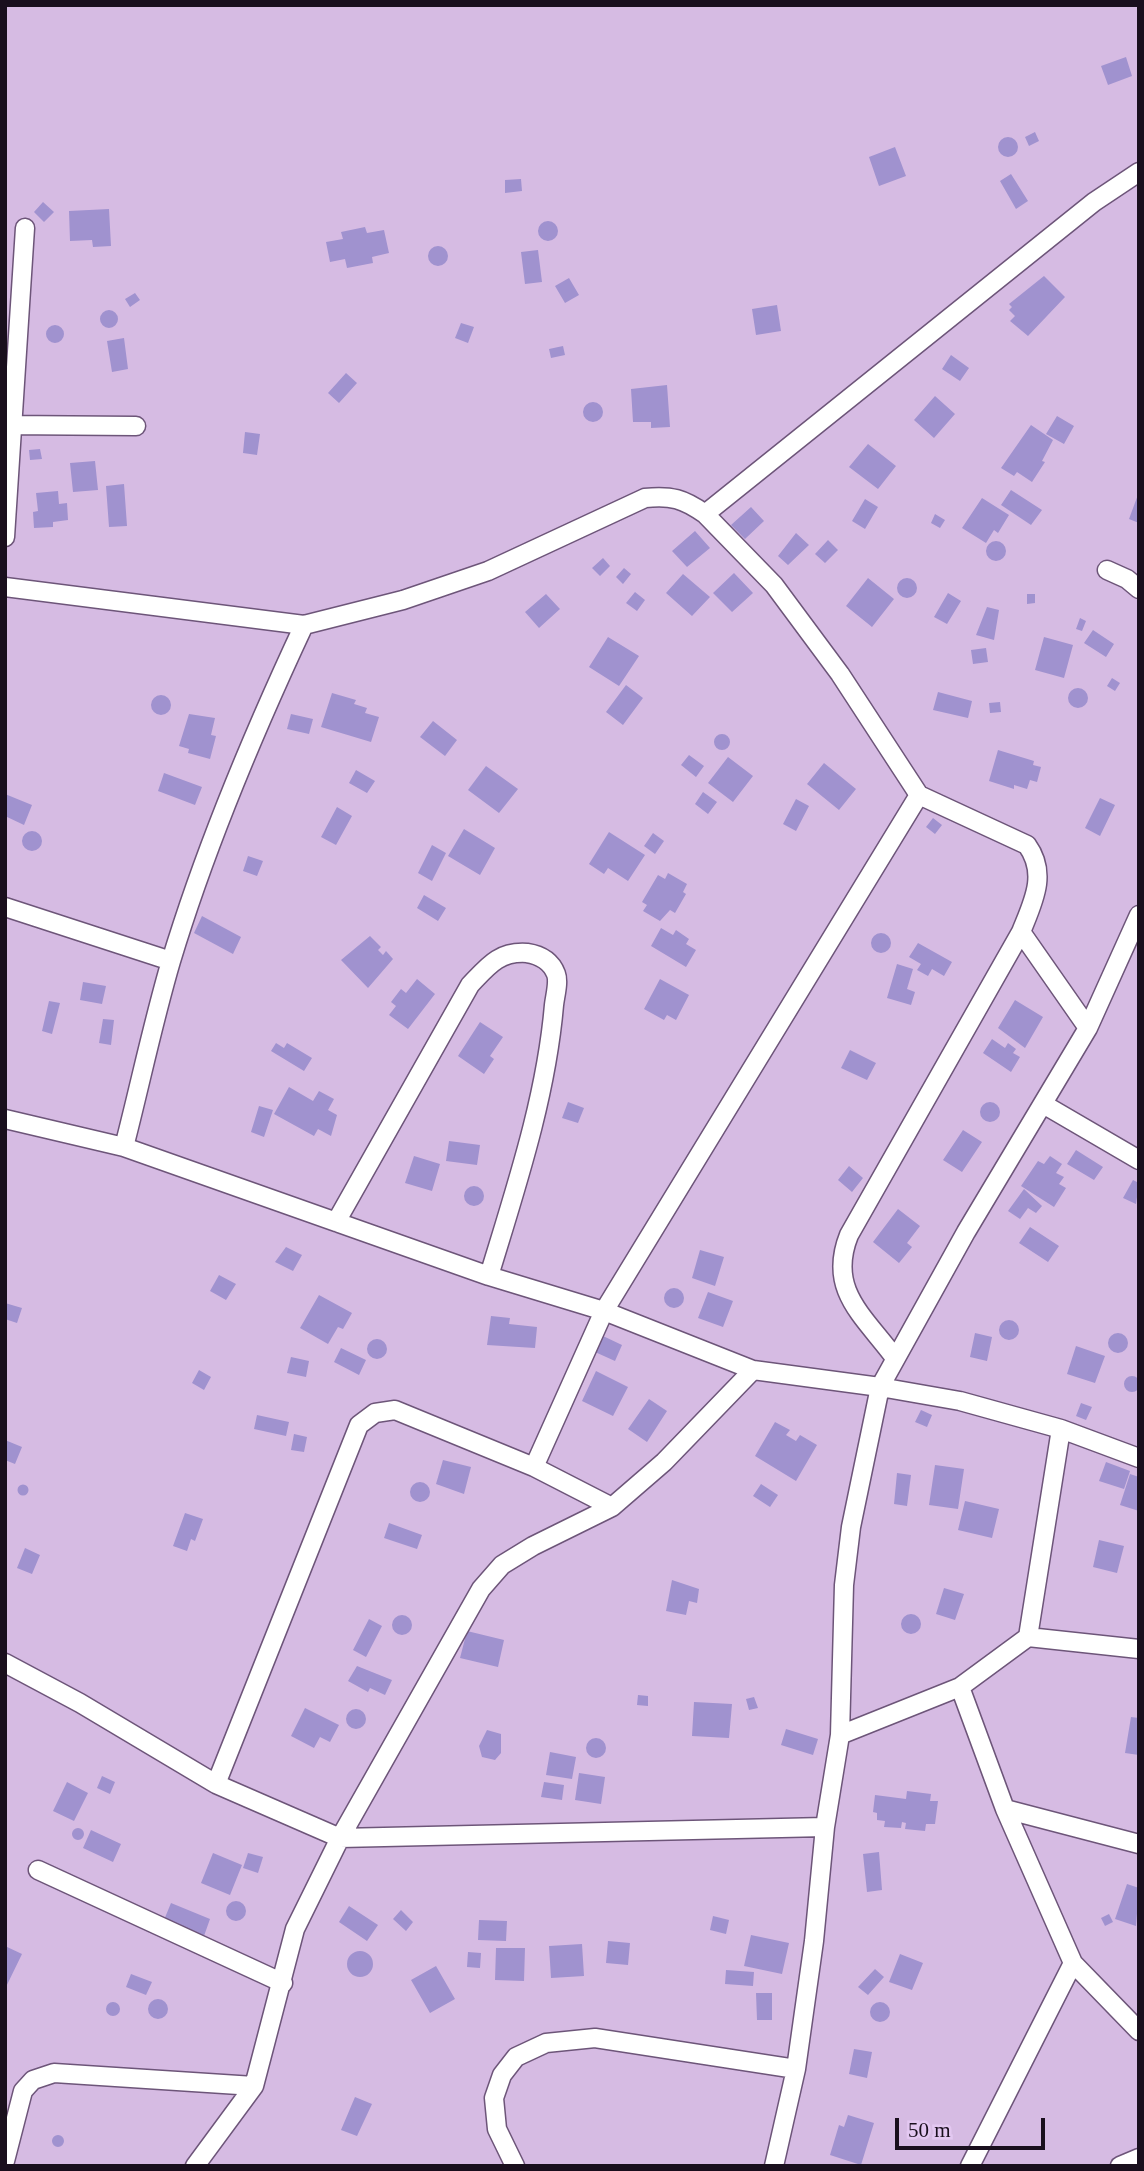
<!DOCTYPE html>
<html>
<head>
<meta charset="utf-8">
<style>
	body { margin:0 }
	#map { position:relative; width:1144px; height:2171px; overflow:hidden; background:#d6bbe3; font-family:"Times New Roman",serif }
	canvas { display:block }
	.frame { position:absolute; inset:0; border:7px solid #190f1d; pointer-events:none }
	.scale { position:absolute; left:895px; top:2118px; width:150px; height:32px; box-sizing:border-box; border:4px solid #190f1d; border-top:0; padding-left:9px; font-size:21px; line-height:24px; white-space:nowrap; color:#190f1d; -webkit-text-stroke:5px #e3c8f1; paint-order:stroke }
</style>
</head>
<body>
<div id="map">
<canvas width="1144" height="2171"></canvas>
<div class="frame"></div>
<div class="scale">50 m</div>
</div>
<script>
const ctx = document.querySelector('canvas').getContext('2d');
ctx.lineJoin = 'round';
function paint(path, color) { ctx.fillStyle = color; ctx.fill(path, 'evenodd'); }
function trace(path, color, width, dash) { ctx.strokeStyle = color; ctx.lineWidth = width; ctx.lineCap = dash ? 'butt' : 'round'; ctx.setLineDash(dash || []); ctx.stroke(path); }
paint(new Path2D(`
	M1126,57l6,19 -24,9 -7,-19z
	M1035,132l4,9 -10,5 -4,-9z
	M998 147a10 10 0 1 1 20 0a10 10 0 1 1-20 0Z
	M895,147l11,29 -27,10 -10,-29z
	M1011,174l17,27 -12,8 -16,-28z
	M521,179l1,12 -17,2v-13z
	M43,202l11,10 -10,10 -10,-10z
	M109,209l2,37 -18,1 -1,-7 -22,1 -1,-30z
	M538 231a10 10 0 1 1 20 0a10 10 0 1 1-20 0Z
	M365,227l2,6 17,-3 5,23 -17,4 1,6 -26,5 -2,-9 -15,3 -4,-20 17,-3 -2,-7z
	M428 256a10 10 0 1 1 20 0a10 10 0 1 1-20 0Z
	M538,250l4,32 -17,2 -4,-32z
	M1044,276l21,21 -37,39 -18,-15 5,-5 -6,-6 3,-3 -3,-3z
	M569,278l10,17 -14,8 -10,-17z
	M135,293l5,7 -10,7 -5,-8z
	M777,305l4,26 -25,4 -4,-26z
	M100 319a9 9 0 1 1 18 0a9 9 0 1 1-18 0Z
	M461,323l13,4 -6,16 -13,-5z
	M46 334a9 9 0 1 1 18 0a9 9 0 1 1-18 0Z
	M124,338l4,31 -16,3 -5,-31z
	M563,346l2,9 -14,3 -2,-9z
	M951,355l18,13 -9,13 -18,-12z
	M346,373l11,10 -18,20 -11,-10z
	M667,385l3,42 -19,1v-6h-18l-2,-33z
	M935,396l20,18 -21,24 -20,-18z
	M583 412a10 10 0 1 1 20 0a10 10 0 1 1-20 0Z
	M1057,416l17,10 -10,18 -18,-10z
	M1031,425l22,15 -11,21 3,1 -13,20 -15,-10 -3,4 -13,-8z
	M245,432l15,2 -3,21 -14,-2z
	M868,444l28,22 -18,23 -29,-22z
	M40,449l2,10 -12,1 -1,-10z
	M95,461l3,29 -25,2 -3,-29z
	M124,484l3,42 -18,1 -3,-41z
	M1011,490l31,20 -11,15 -30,-20z
	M58,491l1,13 8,-1 1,17 -15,2v5l-19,1 -1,-16 5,-1 -2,-18z
	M1139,492v31l-10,-4z
	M982,498l27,17 -11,18 -4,-3 -8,13 -24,-15z
	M865,499l13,8 -13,22 -13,-8z
	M751,507l13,14 -19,18 -14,-14z
	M935,514l10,6 -5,8 -9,-5z
	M695,531l15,17 -23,19 -15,-16z
	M796,533l13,12 -21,20 -10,-9z
	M828,540l10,10 -13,13 -10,-9z
	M986 551a10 10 0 1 1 20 0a10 10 0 1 1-20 0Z
	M603,558l7,8 -10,10 -8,-8z
	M624,568l7,6 -8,10 -7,-7z
	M734,573l19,20 -21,19 -19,-19z
	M683,574l27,23 -18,19 -26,-23z
	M868,578l26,21 -22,28 -26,-21z
	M897 588a10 10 0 1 1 20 0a10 10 0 1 1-20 0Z
	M635,592l10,8 -8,11 -11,-8z
	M948,593l13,8 -14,23 -13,-7z
	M546,594l14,15 -21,19 -14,-16z
	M1027,594h8v9l-8,1z
	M987,607l12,3 -5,30 -18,-5z
	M1080,618l6,3 -4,10 -6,-2z
	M1093,630l21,14 -8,13 -22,-14z
	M608,637l31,19 -20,30 -30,-19z
	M1044,637l29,8 -9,33 -29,-8z
	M986,648l2,14 -15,2 -2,-14z
	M1112,678l8,5 -5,8 -8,-5z
	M626,685l17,13 -20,27 -17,-13z
	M1068 698a10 10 0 1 1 20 0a10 10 0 1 1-20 0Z
	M938,692l34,9 -4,17 -35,-8z
	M332,693l24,7 -2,4 13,4 -2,5 14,4 -8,25 -50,-15z
	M151 705a10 10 0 1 1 20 0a10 10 0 1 1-20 0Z
	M1000,702l1,10 -11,1 -1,-10z
	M189,714l26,4 -4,17 5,1 -6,23 -22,-6 1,-4 -10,-3z
	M291,714l22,5 -4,15 -22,-5z
	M433,721l24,19 -12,16 -25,-19z
	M714 742a8 8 0 1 1 16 0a8 8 0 1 1-16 0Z
	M998,750l36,11 -1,4 8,2 -4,15 -7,-2 -3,9 -13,-4v4l-25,-8z
	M689,755l15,11 -8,11 -15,-12z
	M728,757l25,19 -20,26 -25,-19z
	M824,763l32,26 -17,21 -32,-26z
	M486,766l32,23 -19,24 -31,-23z
	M356,770l19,11 -8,12 -18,-10z
	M164,773l38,14 -7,18 -37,-14z
	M703,792l14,10 -9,12 -13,-10z
	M5,794l27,11 -8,20 -19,-9z
	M1100,798l15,7 -15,31 -15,-8z
	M796,799l13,7 -13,25 -13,-7z
	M337,807l15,9 -16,29 -15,-8z
	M933,818l9,7 -7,9 -9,-7z
	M464,829l31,19 -15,27 -32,-19z
	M22 841a10 10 0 1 1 20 0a10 10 0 1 1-20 0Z
	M609,832l36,23 -17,26 -20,-13 -4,6 -15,-10z
	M653,833l11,8 -9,13 -11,-8z
	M432,845l14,8 -14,28 -14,-8z
	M248,856l15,5 -6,15 -14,-5z
	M668,873l19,11 -4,8 3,2 -11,19 -5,-3 -10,11 -17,-10 4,-6 -5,-3 16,-27 7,4z
	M424,895l22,13 -8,13 -21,-13z
	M202,916l39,21 -8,17 -39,-21z
	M661,928l12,7 3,-5 13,9 -3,5 10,6 -10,17 -35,-21z
	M871 943a10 10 0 1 1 20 0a10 10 0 1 1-20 0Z
	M370,936l11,11 -3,3 5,5 3,-4 7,8 -25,29 -27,-28z
	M918,943l34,19 -8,14 -12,-7 -4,7 -11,-6 4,-6 -12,-7z
	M897,964l16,5 -6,20 8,3 -4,13 -24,-7z
	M417,979l18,15 -27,35 -19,-14 7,-9 -5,-4 10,-13 5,4z
	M660,979l29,16 -13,25 -9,-5 -3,5 -20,-11z
	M83,982l23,4 -4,18 -22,-4z
	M1015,1000l28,17 -18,31 -27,-20z
	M49,1001l11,2 -8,31 -10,-3z
	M103,1019l11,1 -3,25 -12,-2z
	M480,1022l23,15 -13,19 4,3 -10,15 -26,-18z
	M992,1039l13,9 3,-5 8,6 -3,4 7,4 -9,15 -28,-19z
	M276,1043l8,5 3,-5 25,15 -8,13 -33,-20z
	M850,1050l26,13 -9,17 -26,-12z
	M289,1087l24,14 6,-10 15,8 -6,11 9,5 -6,21 -13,-7 -4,7 -40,-22z
	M568,1102l16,6 -6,15 -16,-5z
	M980 1112a10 10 0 1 1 20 0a10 10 0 1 1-20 0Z
	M259,1106l14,4 -9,27 -13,-5z
	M963,1130l19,12 -20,30 -19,-12z
	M449,1141l31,4 -3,20 -31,-4z
	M1076,1150l27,17 -9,13 -27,-16z
	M414,1156l26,8 -8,27 -27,-8z
	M1050,1156l12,8 -6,9 8,4 -5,7 7,4 -12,19 -33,-21 17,-25 6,3z
	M849,1166l14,12 -11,14 -14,-12z
	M1133,1180l6,3 -3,21 -13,-6z
	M464 1196a10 10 0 1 1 20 0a10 10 0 1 1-20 0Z
	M1024,1189l18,17 -6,7 -8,-5 -8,11 -12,-8z
	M898,1209l22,17 -13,17 5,4 -13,16 -26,-21z
	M1030,1227l29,19 -11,16 -29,-19z
	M286,1247l16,8 -9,16 -18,-9z
	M700,1250l24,7 -9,29 -23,-8z
	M219,1275l17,9 -10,16 -16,-9z
	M664 1298a10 10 0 1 1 20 0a10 10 0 1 1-20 0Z
	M708,1292l25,9 -10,26 -25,-9z
	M319,1295l33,18 -9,16 -5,-2 -10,17 -28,-16z
	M5,1303l17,5 -5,15 -12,-4z
	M491,1316l19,2 -1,6 28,3 -2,21 -48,-3z
	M999 1330a10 10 0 1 1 20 0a10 10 0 1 1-20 0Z
	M975,1333l17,4 -5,24 -17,-4z
	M1108 1343a10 10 0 1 1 20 0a10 10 0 1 1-20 0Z
	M603,1336l19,9 -7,16 -20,-9z
	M367 1349a10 10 0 1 1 20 0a10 10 0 1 1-20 0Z
	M1076,1346l29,10 -10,27 -28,-9z
	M341,1348l25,12 -7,15 -25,-13z
	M291,1357l18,4 -3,16 -19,-4z
	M199,1370l12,7 -7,13 -12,-7z
	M596,1371l32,16 -15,29 -31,-15z
	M1124 1384a8 8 0 1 1 16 0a8 8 0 1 1-16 0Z
	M649,1399l18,12 -20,31 -19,-13z
	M1081,1403l11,4 -6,13 -10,-4z
	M921,1410l11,5 -5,12 -12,-5z
	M257,1415l32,7 -3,14 -32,-7z
	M775,1422l15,8 -4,5 10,6 4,-6 17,10 -21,36 -41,-25z
	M294,1434l13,3 -3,15 -13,-2z
	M5,1440l17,7 -7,17 -10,-4z
	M443,1460l28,7 -7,27 -28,-10z
	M1106,1462l24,9 -6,18 -25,-8z
	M935,1465l29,4 -6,40 -29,-4z
	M897,1473l14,2 -4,31 -13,-2z
	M1130,1474l9,3v34l-19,-6z
	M410 1492a10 10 0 1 1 20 0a10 10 0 1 1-20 0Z
	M761,1484l17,11 -8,12 -17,-11z
	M17.5 1490a5.5 5.5 0 1 1 11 0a5.5 5.5 0 1 1-11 0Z
	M965,1501l34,8 -7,29 -34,-8z
	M185,1513l18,6 -8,22 -4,-2 -4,12 -14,-5z
	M389,1523l33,12 -5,14 -33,-11z
	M1099,1540l25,6 -7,27 -24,-6z
	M25,1548l15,7 -8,19 -15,-6z
	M672,1580l27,9 -2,14 -8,-2 -3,14 -20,-4z
	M944,1588l20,6 -9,26 -19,-6z
	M901 1624a10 10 0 1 1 20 0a10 10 0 1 1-20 0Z
	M392 1625a10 10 0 1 1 20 0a10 10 0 1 1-20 0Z
	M369,1619l13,7 -16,31 -13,-7z
	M467,1631l37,9 -6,27 -38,-9z
	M357,1666l35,14 -7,15 -15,-7 -2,4 -20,-11z
	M638,1695l10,1v10l-11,-1z
	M754,1697l4,11 -9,2 -3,-11z
	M694,1702l38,2 -3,34 -37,-2z
	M305,1708l34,17 -9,17 -10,-5 -6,11 -23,-12z
	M346 1719a10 10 0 1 1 20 0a10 10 0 1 1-20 0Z
	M1131,1717l8,1v37l-14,-2z
	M786,1729l32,10 -5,16 -32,-10z
	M487,1730l14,4v19l-6,7 -13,-3 -3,-11z
	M586 1748a10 10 0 1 1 20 0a10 10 0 1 1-20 0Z
	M550,1752l26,5 -4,22 -26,-4z
	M579,1773l26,4 -4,27 -26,-4z
	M102,1776l13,6 -5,12 -13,-6z
	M67,1782l21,11 -14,28 -21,-10z
	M544,1782l20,3 -2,15 -21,-3z
	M907,1791l24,3 -1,7h8l-3,23h-9l-1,7 -20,-2 1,-6 -4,-1 -1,6 -17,-1 1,-6 -8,-1v-7l-4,-1 2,-17 31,4z
	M72 1834a6 6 0 1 1 12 0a6 6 0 1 1-12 0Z
	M91,1830l30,14 -8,18 -30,-14z
	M879,1852l3,38 -15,2 -4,-38z
	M213,1853l29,12 -12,30 -29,-12z
	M248,1853l15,4 -5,16 -15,-5z
	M1127,1884l12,4 -3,38 -21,-7z
	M226 1911a10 10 0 1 1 20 0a10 10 0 1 1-20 0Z
	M171,1903l39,16 -6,17 -40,-16z
	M349,1906l29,19 -11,16 -28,-19z
	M401,1910l12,12 -7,9 -13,-12z
	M1109,1914l4,8 -8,4 -4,-8z
	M713,1916l16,4 -3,14 -16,-4z
	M479,1920l28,1 -1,20 -28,-1z
	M751,1935l38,8 -7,31 -38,-8z
	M608,1941l22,2 -2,22 -22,-2z
	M582,1944l2,32 -33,2 -2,-32z
	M5,1946l17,8 -17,35z
	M496,1948h29l-1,33 -29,-1z
	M347 1964a13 13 0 1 1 26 0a13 13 0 1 1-26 0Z
	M468,1952l13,1 -1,15 -13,-1z
	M900,1954l23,9 -11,27 -23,-8z
	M436,1966l19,33 -25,14 -19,-33z
	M875,1969l9,8 -16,18 -10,-8z
	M726,1970l28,2 -1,14 -28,-2z
	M131,1974l21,8 -6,13 -20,-8z
	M756,1993h16v27h-15z
	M148 2009a10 10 0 1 1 20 0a10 10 0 1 1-20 0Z
	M106 2009a7 7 0 1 1 14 0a7 7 0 1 1-14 0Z
	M870 2012a10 10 0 1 1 20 0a10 10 0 1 1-20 0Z
	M854,2049l18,3 -5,26 -18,-4z
	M355,2097l17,7 -15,32 -16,-6z
	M848,2115l26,8 -13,42 -31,-10 9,-30 5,2z
	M52 2141a6 6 0 1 1 12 0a6 6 0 1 1-12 0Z`), '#a092cf');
const minor = new Path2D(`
	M5,425l131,1
	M705,514l69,71 66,89 79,121 108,50c21,29 6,57 -6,87l-172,303c-22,55 15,81 46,123
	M5,537l20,-309
	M1107,570l20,9 12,10
	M5,587l299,38 99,-25 85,-29 157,-73c26,-3 39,1 60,16l389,-312 45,-30
	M5,907l166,54
	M1021,932l67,96
	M1043,1104l96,56
	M5,1119l119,28 365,129 115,35 149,59 127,17 80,14 101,28 78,29
	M124,1147c16,-62 29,-125 47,-186 35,-116 82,-227 133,-336
	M336,1222l134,-237c18,-19 29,-34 57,-32 13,2 24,8 29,21 3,8 -1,22 -2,31 -8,93 -38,182 -65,271
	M1061,1429l-33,208 -68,50 45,122 68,154 66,68
	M534,1467l70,-156 315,-516
	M1028,1637l111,12
	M5,1663l75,40 136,81 124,54 485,-11
	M840,1735l120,-48
	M216,1784l143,-359 16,-12 20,-3 139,57 78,40
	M1005,1809l134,35
	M38,1870l245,113
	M5,2161l18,-70 10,-11 21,-7 200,13 41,-157 45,-91 141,-249 21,-24 31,-19 79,-39 52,-45 89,-92
	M195,2166l59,-80
	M515,2166l-18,-37 -3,-31 8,-23 14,-18 30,-14 49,-5 201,31
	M774,2166l22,-97 18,-128 11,-114 15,-92 4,-150 7,-58 29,-140 86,-155 122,-204 51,-113
	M970,2166l103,-203
	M1120,2166l19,-8`);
trace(minor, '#6d5579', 21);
trace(minor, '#fff', 18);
</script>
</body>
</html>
